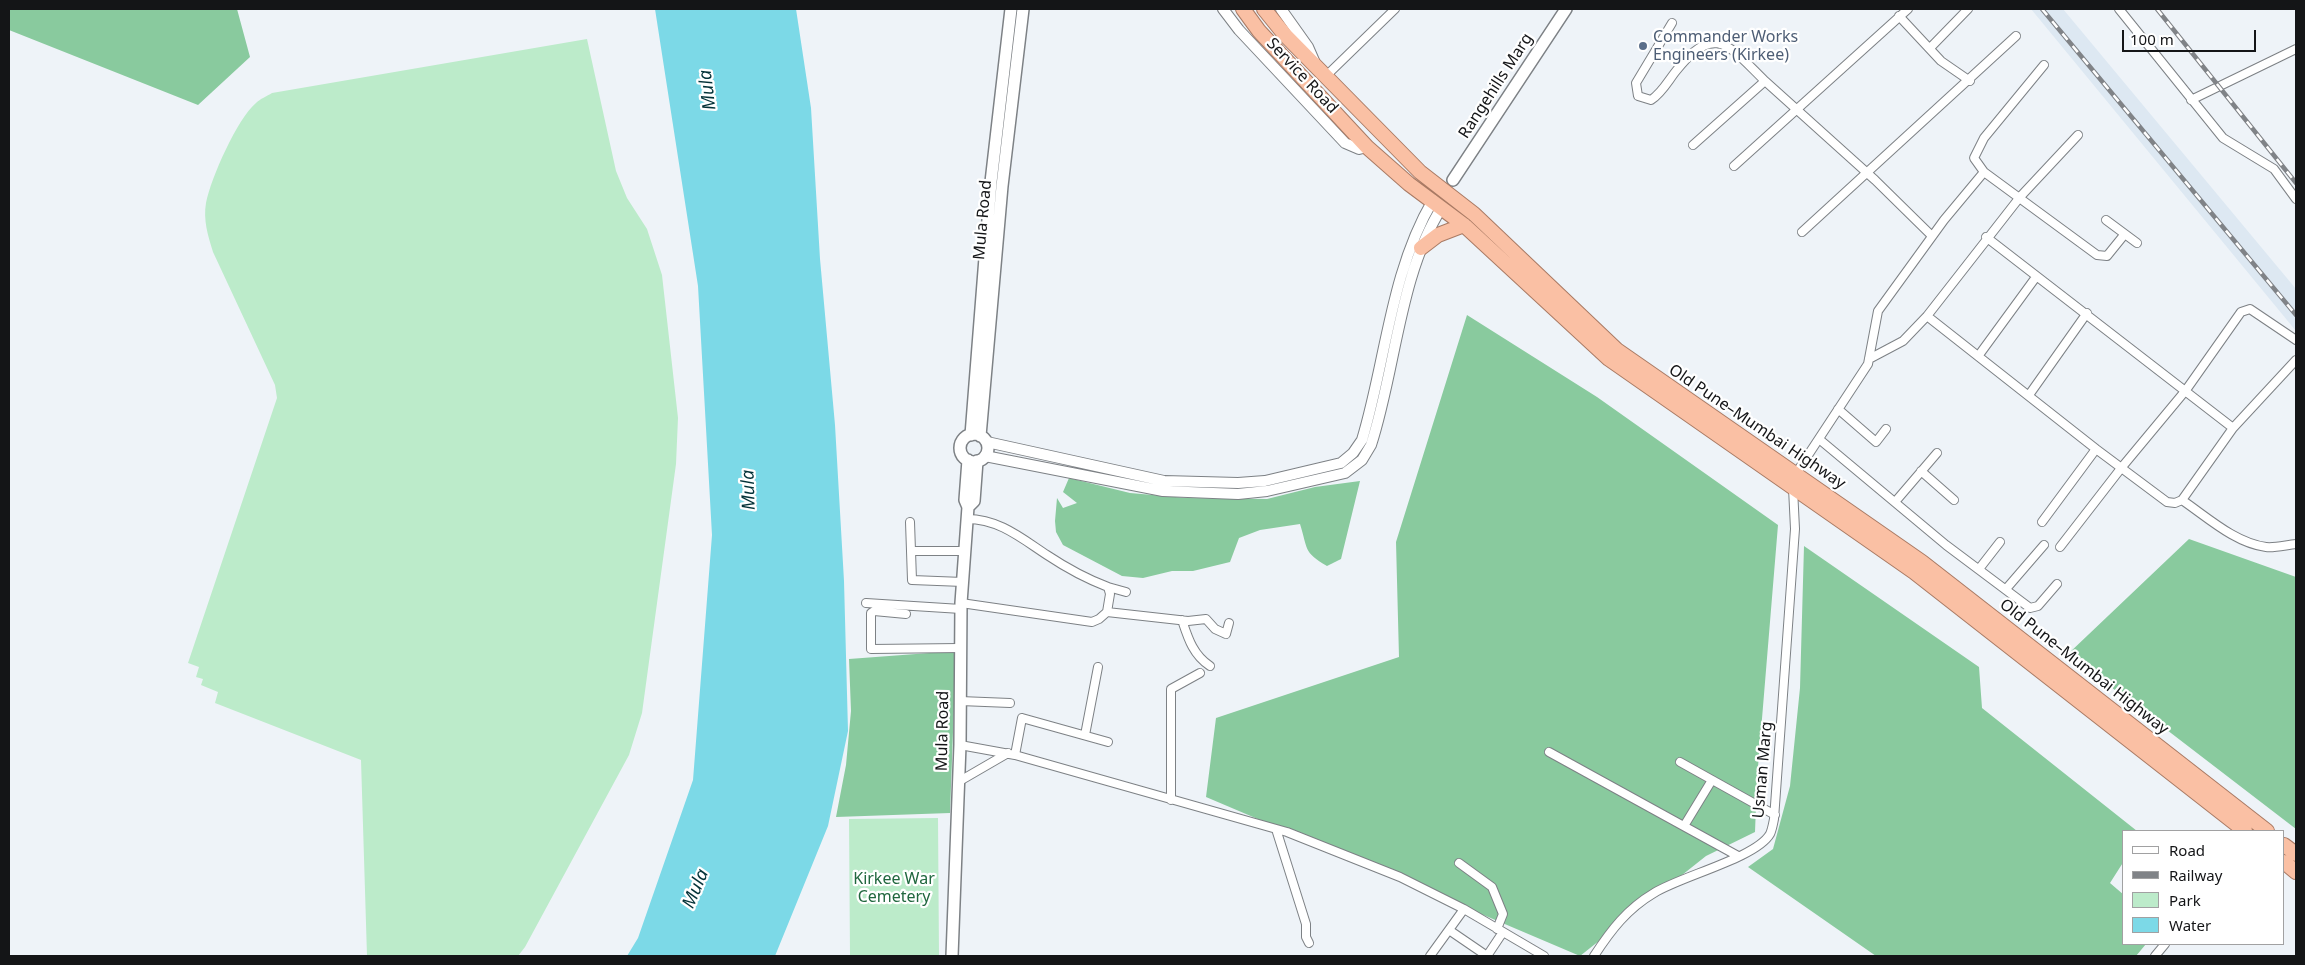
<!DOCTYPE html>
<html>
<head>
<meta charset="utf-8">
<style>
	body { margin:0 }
	#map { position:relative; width:2305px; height:965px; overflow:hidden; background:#eef3f8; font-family:"Noto Sans",sans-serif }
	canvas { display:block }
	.frame { position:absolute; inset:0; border:10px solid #141517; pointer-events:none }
	.legend { position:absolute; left:2122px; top:830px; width:162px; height:115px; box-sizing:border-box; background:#fff; border:1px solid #a1a1a2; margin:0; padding:6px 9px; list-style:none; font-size:15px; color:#141517 }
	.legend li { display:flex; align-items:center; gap:10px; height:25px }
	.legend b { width:25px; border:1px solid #a1a1a2 }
	.scale { position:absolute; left:2122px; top:30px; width:134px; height:22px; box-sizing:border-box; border:2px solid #141517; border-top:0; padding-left:6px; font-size:15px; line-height:18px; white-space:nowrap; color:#141517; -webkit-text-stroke:4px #fff; paint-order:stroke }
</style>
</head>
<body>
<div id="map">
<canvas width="2305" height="965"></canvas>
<div class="frame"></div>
<ul class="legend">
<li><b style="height:6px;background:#fff"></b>Road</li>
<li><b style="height:6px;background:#808387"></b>Railway</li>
<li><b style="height:14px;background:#bcebca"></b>Park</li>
<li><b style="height:14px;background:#7cd9e7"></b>Water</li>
</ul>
<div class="scale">100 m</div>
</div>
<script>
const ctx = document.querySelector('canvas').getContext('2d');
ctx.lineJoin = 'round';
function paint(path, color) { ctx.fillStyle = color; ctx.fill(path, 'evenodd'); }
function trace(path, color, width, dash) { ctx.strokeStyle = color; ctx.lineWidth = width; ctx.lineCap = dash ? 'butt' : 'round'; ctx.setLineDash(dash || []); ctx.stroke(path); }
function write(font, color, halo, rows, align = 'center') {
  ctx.font = font + ' "Noto Sans",sans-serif'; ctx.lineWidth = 4.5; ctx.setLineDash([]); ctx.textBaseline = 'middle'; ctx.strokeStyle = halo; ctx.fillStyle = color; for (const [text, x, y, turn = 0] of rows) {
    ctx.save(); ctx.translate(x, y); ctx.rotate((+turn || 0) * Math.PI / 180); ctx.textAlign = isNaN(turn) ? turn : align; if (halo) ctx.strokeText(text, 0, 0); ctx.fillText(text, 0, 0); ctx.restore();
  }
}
paint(new Path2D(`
	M2031,9h32l233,280v42z`), '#dde8f2');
paint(new Path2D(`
	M587,39l29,132 11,27 20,31 15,46 16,143 -2,46 -34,249 -13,42 -104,192 -7,9h-151l-6,-196 -146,-57 3,-11 -17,-7 2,-6 -7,-2 3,-10 -11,-4 89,-265 -2,-13 -62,-133c-5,-16 -10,-32 -7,-49 5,-25 31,-84 50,-100 4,-4 11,-7 16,-10z
	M938,818l1,138h-89l-1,-137z`), '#bcebca');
paint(new Path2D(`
	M9,9h228l13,48 -52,48 -189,-75z
	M1467,315l130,82 181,128 -21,254 -2,53 -49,24 -126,100 -374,-159 10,-79 183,-61 -3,-115z
	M1069,478l61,15 57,5 80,1 48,-12 45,-6 -19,78 -14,7c-24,-14 -19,-17 -27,-42l-40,6 -21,8 -9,24 -37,9h-21l-29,7 -21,-2 -59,-31 -7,-13 -1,-11 2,-23 6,10 14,-5 -14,-11z
	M2189,539l107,38v252l-228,-175z
	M1804,546l175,121 3,41 155,123h-13v30l-14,22 14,12v49h22l-10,12h-260l-128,-89 25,-18 17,-63 10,-98z
	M956,651l-6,162 -114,4 10,-52 5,-54 -2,-52z`), '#89ca9e');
paint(new Path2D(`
	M655,9h141l15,99 9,151 15,166 9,156 4,150 -20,95 -53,130h-148l11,-18 55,-158 19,-245 -14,-249z`), '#7cd9e7');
const minor = new Path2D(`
	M2119,9l104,129 51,31 22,30
	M1899,16l42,45 29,20
	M1672,23l-36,60 2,13 13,4c11,-7 17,-19 25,-29 39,-50 54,-24 89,10
	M1930,48l38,-39
	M2044,65l-60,73 -10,20 10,14 113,83 10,1 17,-21
	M1326,76l69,-67
	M2191,100l105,-51
	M1693,145l72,-64 110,99 57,56
	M1734,166l174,-157
	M2106,220l31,23
	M1802,232l214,-196
	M1986,237l247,191
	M1927,316l169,133 71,53 8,1 7,-3c25,17 53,43 84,47 9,1 20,-2 30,-3
	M1979,355l57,-78
	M1869,359l34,-18 24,-25 93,-119 58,-62
	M2029,395l58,-82
	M1838,409l38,33 10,-13
	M1819,439l127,106 84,63 8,-2 19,-22
	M1921,471l33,29
	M1795,475l73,-111 10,-53 66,-91 40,-48
	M2182,500l51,-72 63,-68
	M1895,502l42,-49
	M967,519c32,0 54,19 80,36 18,12 40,24 61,32l2,7 -3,18
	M910,522l2,58 51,2
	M2042,522l54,-73
	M2060,547l62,-80 64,-77 55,-78 9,-3 46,31
	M912,551h53
	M1979,569l21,-27
	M1108,587l18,5
	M2006,589l38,-44
	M866,603l95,6
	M961,603l131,19 7,-3 8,-7 81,9 18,-2 9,10 11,5 3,-11
	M906,614l-32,-3 -3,2v36l89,-1
	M1182,620c6,18 11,35 28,46
	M960,701l50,2
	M1085,735l13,-68
	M960,745l55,10 272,77 113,45 64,32 80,47
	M1549,752l189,104
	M1015,755l7,-37 86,24
	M1680,762l95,53
	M958,782l50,-29
	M1171,800v-111l29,-16
	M1684,826l28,-46
	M1276,829l30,95v13l3,6
	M1459,863l33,24 11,27 -6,15
	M1449,930l38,26
	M1430,956l34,-47
	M1487,956l16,-24
	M1594,956c17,-26 33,-47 60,-63 27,-17 102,-35 116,-59 2,-4 3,-10 4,-15l21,-290 -2,-41
	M2155,956l10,-12`);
const tertiary = new Path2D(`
	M1223,9l16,21 106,113 14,6 8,-2
	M1281,9l27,38 7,16
	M987,442l177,39 74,2 27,-2 76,-18 12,-10 9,-13c24,-79 28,-167 71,-240
	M985,456l178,35 75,3 29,-3 78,-18 17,-13 9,-15c25,-77 28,-170 71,-238`);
const secondary = new Path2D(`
	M1453,180l113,-171
	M960 448a14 14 0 1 1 28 0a14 14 0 1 1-28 0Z
	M971,435l20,-253 20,-173
	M980,436l22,-250 21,-177
	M968,507l6,-6 3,-40
	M952,956l8,-211 1,-142 7,-96 -3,-7 3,-40`);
const trunk = new Path2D(`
	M1243,9l16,22 108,116 42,37 55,41 145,134 305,213 331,259
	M1264,9l21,26 135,137 54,42 143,136 305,212 345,269
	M1421,248l17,-13 26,-10
	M2284,845l12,9
	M2284,862l12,10`);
trace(minor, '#7d8185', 10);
trace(tertiary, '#7d8185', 12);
trace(secondary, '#7d8185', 14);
trace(trunk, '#a97a64', 16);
trace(minor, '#fff', 8);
trace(tertiary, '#fff', 10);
trace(secondary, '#fff', 11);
trace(trunk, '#fac0a4', 14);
const rail = new Path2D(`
	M2042,9l254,306
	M2157,9l139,174`);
trace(rail, '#808387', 4.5);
trace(rail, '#fff', 2.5, [8]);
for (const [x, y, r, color] of [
	[1643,46,5,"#5c6f8a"]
]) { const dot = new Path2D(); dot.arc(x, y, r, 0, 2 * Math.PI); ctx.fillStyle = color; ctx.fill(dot); trace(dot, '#fff', 2); }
write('16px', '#4e5e75', '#fff', [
	["Commander Works",1653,37],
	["Engineers (Kirkee)",1653,55]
], 'left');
write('16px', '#141517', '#fff', [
	["Service Road",1302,76,47],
	["Rangehills Marg",1496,86,-57],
	["Mula Road",983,220,-85],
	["Old Pune–Mumbai Highway",1757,427,34],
	["Old Pune–Mumbai Highway",2084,667,38],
	["Mula Road",943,731,-89],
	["Usman Marg",1763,770,-85]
]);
write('16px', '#20673e', '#fff', [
	["Kirkee War",894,879],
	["Cemetery",894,897]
]);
write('italic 18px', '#033238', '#fff', [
	["Mula",708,90,-97],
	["Mula",749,490,-92],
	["Mula",696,889,-67]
]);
</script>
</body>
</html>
